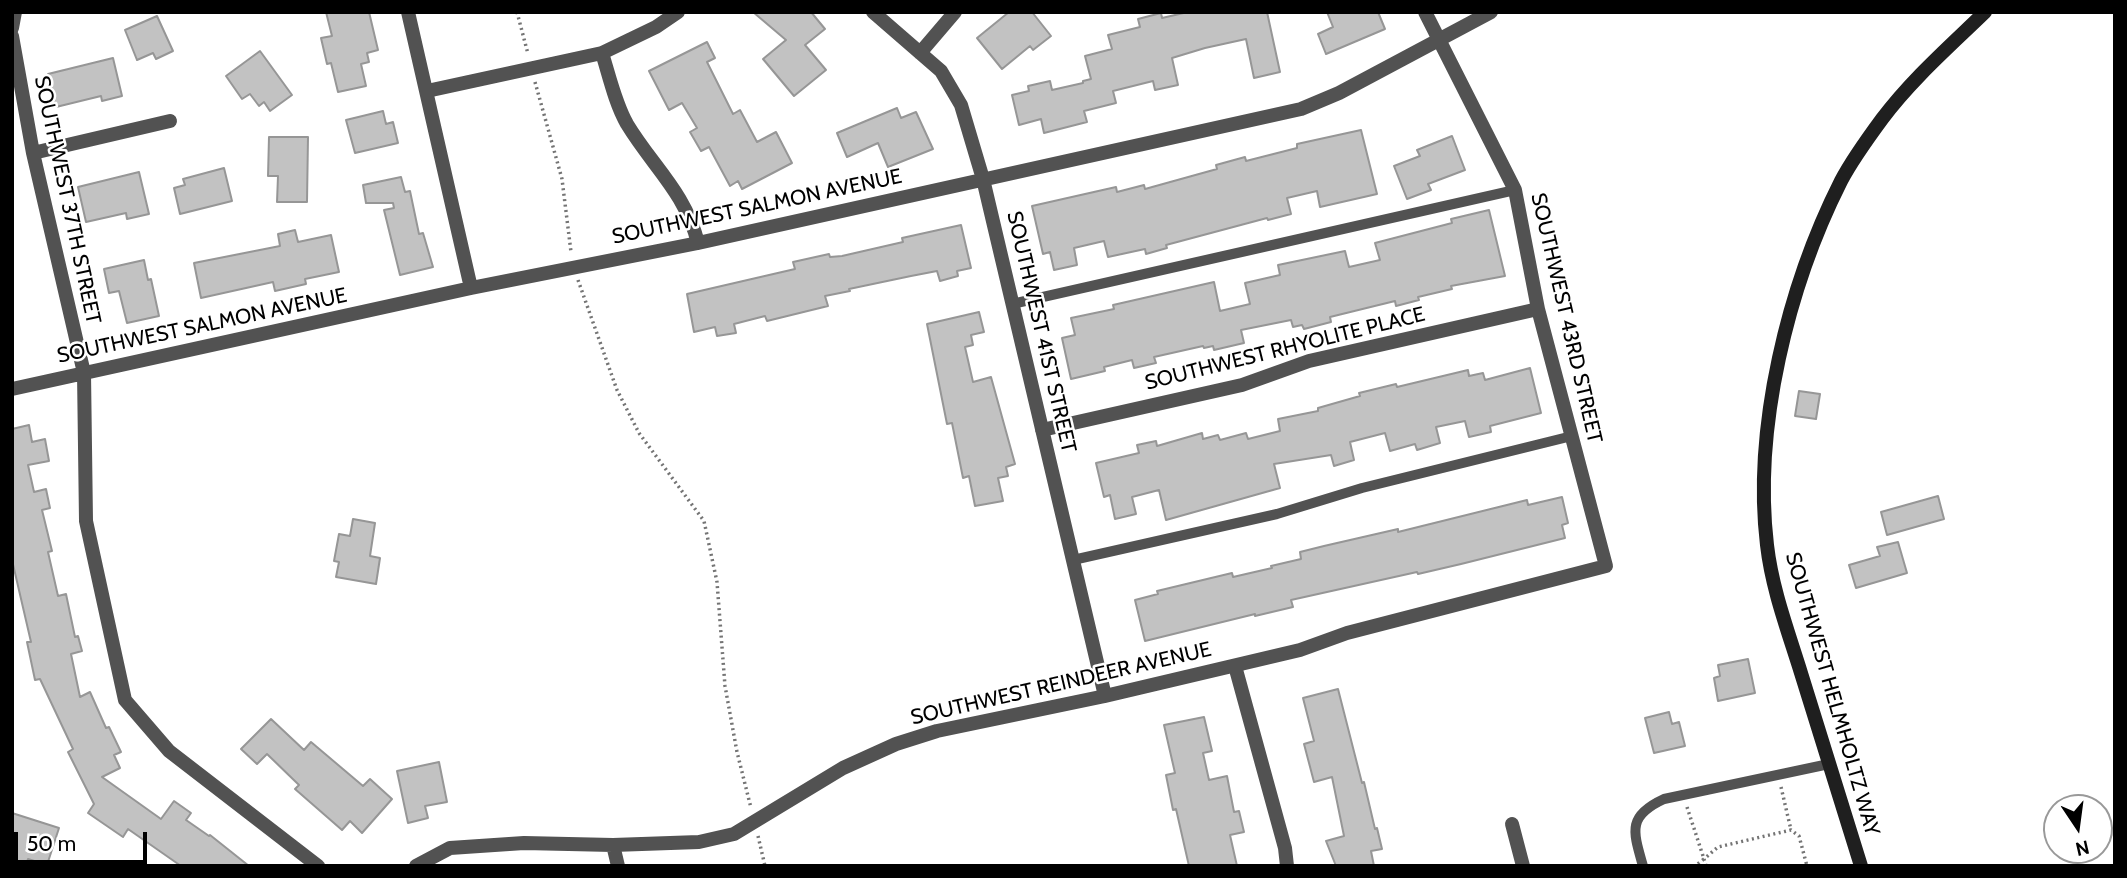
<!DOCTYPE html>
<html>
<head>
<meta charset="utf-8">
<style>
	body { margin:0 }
	#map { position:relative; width:2127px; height:878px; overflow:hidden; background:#fff; font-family:Cabin,sans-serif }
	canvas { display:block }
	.frame { position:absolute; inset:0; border:14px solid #000; pointer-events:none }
	.north { position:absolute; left:2043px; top:794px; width:70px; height:70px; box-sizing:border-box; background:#fff; border:2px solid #999; border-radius:50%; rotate:167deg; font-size:19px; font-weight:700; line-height:28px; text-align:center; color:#000 }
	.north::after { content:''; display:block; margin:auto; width:24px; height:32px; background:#000; clip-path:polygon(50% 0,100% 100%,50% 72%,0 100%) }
	.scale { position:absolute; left:14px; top:832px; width:133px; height:32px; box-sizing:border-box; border:4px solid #000; border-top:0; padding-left:9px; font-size:21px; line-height:24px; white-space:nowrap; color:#000; -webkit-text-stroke:5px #fff; paint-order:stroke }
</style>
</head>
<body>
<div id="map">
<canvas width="2127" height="878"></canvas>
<div class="frame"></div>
<div class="north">N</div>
<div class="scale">50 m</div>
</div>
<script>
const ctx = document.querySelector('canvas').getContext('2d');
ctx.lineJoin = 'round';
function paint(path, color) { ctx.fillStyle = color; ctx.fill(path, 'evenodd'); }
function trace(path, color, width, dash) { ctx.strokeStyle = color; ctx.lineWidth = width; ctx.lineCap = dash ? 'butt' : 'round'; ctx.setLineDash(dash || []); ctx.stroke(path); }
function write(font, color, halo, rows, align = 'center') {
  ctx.font = font + ' Cabin,sans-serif'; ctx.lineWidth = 5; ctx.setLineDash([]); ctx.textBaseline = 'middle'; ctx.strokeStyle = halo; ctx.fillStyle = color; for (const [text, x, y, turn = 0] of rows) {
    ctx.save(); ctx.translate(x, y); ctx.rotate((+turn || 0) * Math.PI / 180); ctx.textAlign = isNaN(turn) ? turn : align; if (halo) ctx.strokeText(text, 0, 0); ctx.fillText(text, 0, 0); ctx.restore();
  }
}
const building = new Path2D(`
	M326,12h43l9,38 -11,3 2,9 -8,2 5,22 -28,6 -7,-29 -4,1 -6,-26 11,-2z
	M753,12h58l14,17 -20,16 21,25 -32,26 -31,-37 23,-19z
	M1009,12h23l19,24 -18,14 -3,-4 -28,23 -25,-31z
	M1188,12h79l13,60 -26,6 -8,-39 -41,9 -33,10 6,27 -23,5 -2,-9 -40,10 3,12 -32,8 3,11 -43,11 -3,-14 -22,6 -7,-30 17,-4 -1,-5 22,-5 2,9 31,-7v-2l8,-2 -6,-23 27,-7 -4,-14 32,-8 -2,-8 23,-6 1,5z
	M1327,12h51l7,17 -59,25 -8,-20 15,-7z
	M157,16l16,35 -17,8 -3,-6 -16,7 -12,-30z
	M707,42l8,16 -8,4 26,52 7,-4 17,32 19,-10 16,31 -50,26 -4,-8 -8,5 -21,-39 -8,4 -11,-19 7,-4 -15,-25 -13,7 -20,-39z
	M260,51l32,44 -22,16 -6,-9 -5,4 -9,-12 -8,5 -16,-23z
	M113,58l9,38 -20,5 -1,-5 -45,11 -8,-33z
	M897,108l4,10 15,-6 17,37 -45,18 -10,-24 -31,14 -10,-24z
	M383,111l3,13 7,-2 5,21 -43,10 -9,-33z
	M1361,130l16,64 -57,13 -3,-16 -30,7 4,16 -23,6 -1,-2 -101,27 1,3 -21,6 -1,-5 -37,8 -4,-16 -30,7 3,17 -23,5 -4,-18 -7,2 -11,-48 84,-19 1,5 27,-7 1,4 72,-20 -1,-4 29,-8 1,4 51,-13v-4z
	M1452,136l13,34 -37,14 3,6 -24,9 -13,-33 26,-10 -3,-6z
	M269,137h39l-1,65h-30l1,-26h-10z
	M224,168l8,33 -52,13 -6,-26 11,-3 -2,-6z
	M139,172l10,42 -22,5 -1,-6 -40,9 -8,-35z
	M401,177l4,15 5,-1 9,43 4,-1 10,34 -33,8 -16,-65 10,-2 -1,-5h-27l-3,-18z
	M1489,210l16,66 -54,10 1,3 -34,8 1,3 -23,6 -1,-5 -65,16 1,5 -27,7 -2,-4 -9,2 -2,-7 -50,10 3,13 -30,7 -1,-4 -9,2 -1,-2 -49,11 2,6 -22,5 -2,-8 -28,7 1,4 -34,8 -9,-41 13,-3 -4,-17 43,-9 -1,-4 101,-23 6,29 30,-7 -5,-21 35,-8 -2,-10 67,-14 4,16 31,-7 -5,-17 77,-20 -1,-4z
	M961,225l10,43 -14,3 1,5 -18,5 -3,-10 -26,5 -62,13 1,2 -25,5 3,10 -61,15 -2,-5 -31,8 2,9 -19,3 -2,-9 -21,5 -7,-38 108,-25 -2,-7 36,-8 1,3 12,-1 61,-14 -1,-4z
	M295,230l3,12 33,-7 8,37 -34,7 1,5 -31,7 -2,-9 -72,16 -7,-35 86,-17 -2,-12z
	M144,260l4,20 3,-1 8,37 -32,7 -8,-32 -10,2 -5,-24z
	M979,312l5,20 -13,3 2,10 -8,2 8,35 18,-5 24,87 -9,3 2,9 -10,2 5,23 -28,5 -6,-30 -6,2 -11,-55 -5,1 -20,-100z
	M1530,368l11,45 -51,13 1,6 -22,5 -4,-16 -29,6 4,16 -23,7 -2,-6 -25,7 -5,-18 -35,9 4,18 -20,6 -3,-11 -57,9 6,24 -114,32 -7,-30 -27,7 4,17 -21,5 -5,-24 -6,2 -8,-34 43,-10 -2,-8 19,-4 1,5 45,-13 1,6 15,-4 2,5 26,-7 2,6 32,-8 -2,-12 40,-8v-3l42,-12 -1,-3 37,-9 1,3 71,-17 1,6 14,-3 2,7z
	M1799,391l21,3 -4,25 -21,-3z
	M29,425l3,17 13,-3 4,22 -21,4 6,27 12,-3 4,19 -8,2 10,41 -4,1 10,44 8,-2 9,43 3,-1 4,15 -11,3 9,43 10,-5 16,36 3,-1 12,25 -7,3 6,13 -18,9 59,42 13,-18 17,12 -5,7 23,16 1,-1 39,31h-68l-53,-37 -5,8 -35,-24 6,-9 -26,-52 5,-3 -33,-70 -5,1 -8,-38h4l-19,-82v-131z
	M1938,496l6,23 -57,16 -6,-23z
	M1562,497l6,26 -6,2 3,13 -104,26 -43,10 -1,-2 -126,28 2,7 -38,9v-2l-110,27 -10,-41 23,-6 -1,-3 75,-18 1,4 39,-9 -1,-2 30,-7 -1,-7 24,-6 74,-17v3l129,-32 1,5z
	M353,519l22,4 -5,33 10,2 -4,26 -40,-7 3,-15 -5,-1 5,-27 11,2z
	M1898,542l9,31 -51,15 -7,-23 31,-9 -3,-9z
	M1748,659l7,34 -37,8 -4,-23 6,-2 -2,-11z
	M1338,689l24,94 2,-1 11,47 2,-1 5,21 -11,2 3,15h-38l-10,-25 18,-5 -12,-59 -18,5 -10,-38 10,-3 -11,-43z
	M1669,712l3,12 7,-2 6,24 -31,7 -9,-35z
	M1204,717l8,34 -9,2 6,27 18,-4 7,36 5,-1 5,21 -14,3 7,31h-48l-13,-57 -3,1 -7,-35 9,-2 -11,-48z
	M271,719l33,31 7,-8 52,44 7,-7 22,20 -30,34 -12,-12 -8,9 -47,-41 4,-4 -32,-31 -10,10 -16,-15z
	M439,762l8,40 -22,4 3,12 -20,5 -11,-52z
	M12,813l47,15 -12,37 -19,-6 -2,7 -14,-5z`);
paint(building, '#c2c2c2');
trace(building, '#969696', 2);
trace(new Path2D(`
	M517,12l11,42
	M535,82l27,97 9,73
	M578,280l39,110 22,43 65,88 13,61 8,104 12,66 14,56
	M1781,787l10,43
	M1687,807l17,52 -9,7
	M758,836l7,30
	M1706,866l-2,-7 14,-12 73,-17 8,6 8,30`), '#747474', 3.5, [2, 3.5]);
trace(new Path2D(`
	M1012,304l503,-114
	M1073,560l204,-46 85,-26 210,-52
	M1643,866c-10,-35 -16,-50 21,-67l165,-35`), '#525252', 10);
trace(new Path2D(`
	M408,12l63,276
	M873,12l68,59 20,34 22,74 122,517
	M12,28l3,-16
	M12,36l21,117 51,220 2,148 39,179 44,51 149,115
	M602,53c7,22 13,50 25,71 26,43 58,68 71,119
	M920,53l35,-41
	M427,91l175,-38 54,-26 22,-15
	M33,153l137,-32
	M12,389l459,-101 227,-45 603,-134 38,-16 152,-81
	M1042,430l200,-45 67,-24 229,-52
	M1235,666l50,182 2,18
	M1512,824l11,42
	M613,845l5,21
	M416,866l34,-18 74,-5 89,2 86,-3 35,-8 109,-66 53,-24 41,-13 168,-35 195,-46 47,-17 259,-67 -68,-257 -23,-119 -90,-178`), '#525252', 14);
trace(new Path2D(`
	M1861,866c-20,-64 -40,-129 -60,-193 -13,-42 -29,-84 -34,-128 -14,-117 21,-259 74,-364 11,-21 27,-43 41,-62 30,-40 68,-73 103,-107`), '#1f1f1f', 14);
write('21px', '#000', '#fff', [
	["SOUTHWEST 37TH STREET",67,200,78],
	["SOUTHWEST SALMON AVENUE",757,207,-12],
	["SOUTHWEST 43RD STREET",1566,318,77],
	["SOUTHWEST SALMON AVENUE",202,326,-12],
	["SOUTHWEST 41ST STREET",1041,332,77],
	["SOUTHWEST RHYOLITE PLACE",1285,349,-14],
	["SOUTHWEST REINDEER AVENUE",1061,684,-13],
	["SOUTHWEST HELMHOLTZ WAY",1832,694,74]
]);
</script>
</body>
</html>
